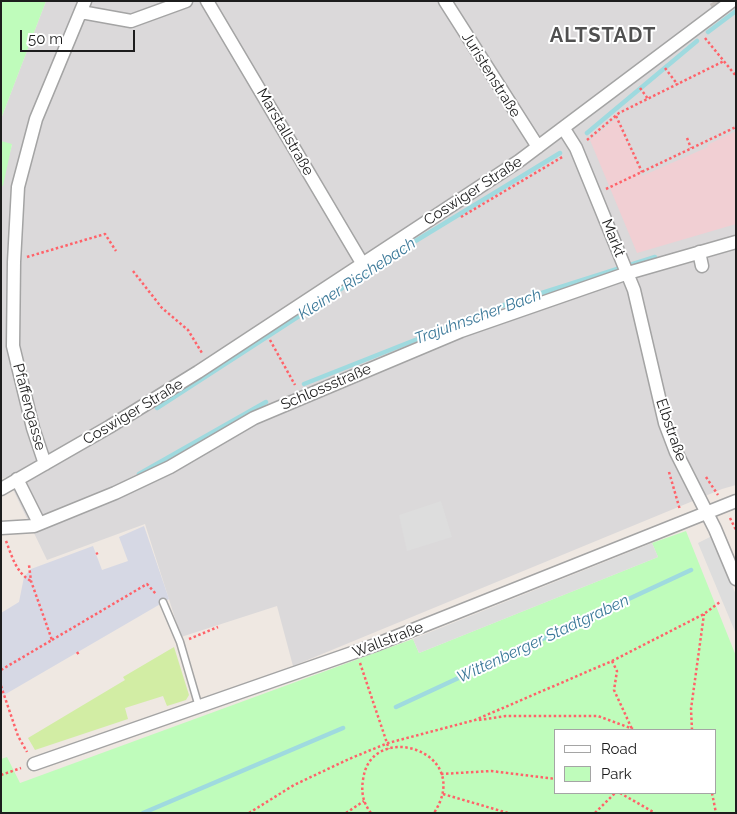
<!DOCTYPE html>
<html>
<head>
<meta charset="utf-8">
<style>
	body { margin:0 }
	#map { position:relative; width:737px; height:814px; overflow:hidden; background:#efe8e2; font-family:Raleway,sans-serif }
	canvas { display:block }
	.frame { position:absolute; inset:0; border:2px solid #1d1d1d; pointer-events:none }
	.legend { position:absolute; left:554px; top:729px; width:162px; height:65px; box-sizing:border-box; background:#fff; border:1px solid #a5a5a5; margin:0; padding:6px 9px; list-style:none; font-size:15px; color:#1d1d1d }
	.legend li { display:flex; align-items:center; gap:10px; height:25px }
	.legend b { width:25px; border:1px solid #a5a5a5 }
	.scale { position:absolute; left:20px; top:30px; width:115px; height:22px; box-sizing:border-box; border:2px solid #1d1d1d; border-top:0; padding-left:6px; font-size:15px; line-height:18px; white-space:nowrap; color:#1d1d1d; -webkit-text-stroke:4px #fff; paint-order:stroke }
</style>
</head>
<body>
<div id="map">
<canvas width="737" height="814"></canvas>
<div class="frame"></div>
<ul class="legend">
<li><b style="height:6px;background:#fff"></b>Road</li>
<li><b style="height:14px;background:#bffcbb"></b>Park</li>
</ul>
<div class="scale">50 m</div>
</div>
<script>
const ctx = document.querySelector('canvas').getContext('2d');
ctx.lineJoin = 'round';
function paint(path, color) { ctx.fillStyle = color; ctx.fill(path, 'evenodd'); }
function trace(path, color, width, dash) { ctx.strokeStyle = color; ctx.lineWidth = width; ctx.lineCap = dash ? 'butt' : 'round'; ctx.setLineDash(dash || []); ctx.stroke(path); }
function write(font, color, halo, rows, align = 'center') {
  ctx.font = font + ' Raleway,sans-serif'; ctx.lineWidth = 4; ctx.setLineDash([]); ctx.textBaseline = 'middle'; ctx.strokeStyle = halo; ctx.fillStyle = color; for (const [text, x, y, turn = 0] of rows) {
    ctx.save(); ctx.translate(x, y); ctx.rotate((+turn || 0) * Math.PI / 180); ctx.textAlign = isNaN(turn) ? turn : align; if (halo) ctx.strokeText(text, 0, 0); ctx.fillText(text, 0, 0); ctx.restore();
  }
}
paint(new Path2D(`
	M46,1h690v484l-14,4 -429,177 -16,-60 -96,31 -36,-113 -98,36 -40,-83 -6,2v-294l11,-40 -11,-4v-22z`), '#dbd9da');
paint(new Path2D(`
	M616,119l26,57 66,-29 -1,-2 29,-14v93l-99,29 -47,-113z`), '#f1cfd3');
paint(new Path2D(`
	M174,647l15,48 -3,5 -19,6 -4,-10 -38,12 3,11 -93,31 -7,-12 97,-58 -2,-3z`), '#d2eda4');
paint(new Path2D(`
	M1,1h45l-45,118z
	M1,141l11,3 -9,42 -2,-1z
	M686,531l50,125v157h-735v-54l6,-2 13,26 393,-144 6,14 239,-96 -6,-14zM556,730h160v63h-160z`), '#bffcbb');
paint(new Path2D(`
	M441,501l11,36 -45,14 -8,-36z
	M712,536l24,59v39l-38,-91z
	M652,543l6,14 -239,96 -6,-14z`), '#ddd');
paint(new Path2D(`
	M144,526l25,73 -165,96 -3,-3v-79l18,-11 5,-25 7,-8 62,-23 9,24 26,-9 -9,-24z`), '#d6d8e4');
trace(new Path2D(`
	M708,32l28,-21
	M587,133l110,-92
	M304,384l197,-78 154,-49
	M157,408l247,-160 156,-95
	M139,474l127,-72
	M396,707l295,-137
	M143,813l200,-85`), '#9fdadf', 4.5);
trace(new Path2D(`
	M715,1l5,9`), '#c5bfbb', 12, [12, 6]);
const lane = new Path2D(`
	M163,602l17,40 19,65`);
const street = new Path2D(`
	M207,1l155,262
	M445,1l93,146
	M81,12l50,9 55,-20
	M564,129l12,19 58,142 31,133 11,29 39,77 21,50
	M699,252l3,14
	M45,464l-12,-36 -20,-82 1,-84 4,-75 18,-68 49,-118
	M17,479l22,44
	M1,489l108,-62 89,-55 321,-211 213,-160
	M1,528l33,-2 81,-33 55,-26 84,-49 207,-87 167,-58 108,-31
	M34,764l341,-119 361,-144`);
trace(lane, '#a4a4a4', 9);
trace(street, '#a4a4a4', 15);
trace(new Path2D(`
	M705,38l31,38
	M665,68l13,17
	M640,88l8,11
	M616,116l26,56
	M687,138l4,10
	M587,140l32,-27 105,-52
	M606,189l130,-62
	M461,217l103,-61
	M27,257l78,-23 11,17
	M133,271l29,37 26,22 14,23
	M270,340l25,45
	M669,472l11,38
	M706,477l12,18
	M730,518l6,12
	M6,541c6,15 10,32 25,40
	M96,554l2,-1
	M189,639l29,-12
	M52,640l95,-56 9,10
	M77,652l2,3
	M612,661l5,10 -3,19 18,39
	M360,663l29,86
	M1,670l51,-30 -21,-59 -2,-16
	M1,686l17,50 9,16
	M479,720l27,-4h92l35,13
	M692,730l-1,-21 13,-95
	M441,774l50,-3 65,8
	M1,775l20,-7
	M620,793l35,20
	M712,793l4,20
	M443,794l65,19
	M249,813l45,-28 55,-26 39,-16 87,-23 137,-59 92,-47 16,-12
	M346,813l18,-12
	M371,813c-8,-10 -10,-21 -8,-33 7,-61 112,-30 71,33
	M595,813l20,-20`), '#ff6269', 2.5, [2.5, 2.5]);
trace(lane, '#fff', 6);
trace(street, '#fff', 12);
write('15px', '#1d1d1d', '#fff', [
	["Juristenstraße",491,75,58],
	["Marstallstraße",285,132,60],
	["Coswiger Straße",473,191,-33],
	["Markt",613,238,68],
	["Schlossstraße",326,387,-23],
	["Pfaffengasse",29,407,75],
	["Coswiger Straße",133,412,-31],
	["Elbstraße",671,430,71],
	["Wallstraße",388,640,-21]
]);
write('italic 16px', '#3c7999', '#fff', [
	["Kleiner Rischebach",357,279,-33],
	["Trajuhnscher Bach",478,317,-20],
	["Wittenberger Stadtgraben",543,639,-25]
]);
ctx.letterSpacing = '1px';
write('bold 20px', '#505050', '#fff', [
	["ALTSTADT",603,36]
]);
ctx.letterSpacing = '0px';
</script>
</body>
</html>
